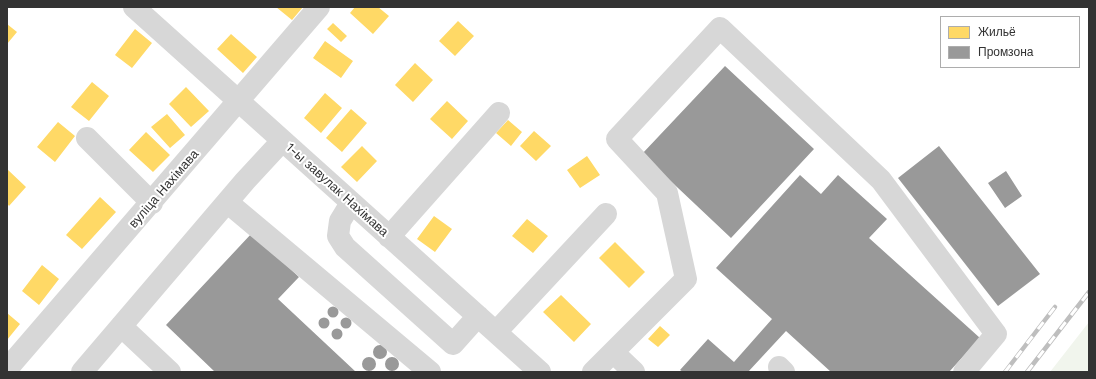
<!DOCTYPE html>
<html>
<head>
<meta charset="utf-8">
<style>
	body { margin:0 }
	#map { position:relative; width:1096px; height:379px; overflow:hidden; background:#fff; font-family:"Work Sans",sans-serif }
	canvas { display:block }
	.frame { position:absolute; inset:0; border:8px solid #333; pointer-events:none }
	.legend { position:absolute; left:940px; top:16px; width:140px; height:52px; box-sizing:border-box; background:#fff; border:1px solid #adadad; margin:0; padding:5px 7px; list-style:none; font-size:12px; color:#333 }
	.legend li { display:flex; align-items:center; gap:8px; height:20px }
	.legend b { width:20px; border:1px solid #adadad }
</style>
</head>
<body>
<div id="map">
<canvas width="1096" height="379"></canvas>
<div class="frame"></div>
<ul class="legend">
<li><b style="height:11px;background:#ffd966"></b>Жильё</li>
<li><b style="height:11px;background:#999"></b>Промзона</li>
</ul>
</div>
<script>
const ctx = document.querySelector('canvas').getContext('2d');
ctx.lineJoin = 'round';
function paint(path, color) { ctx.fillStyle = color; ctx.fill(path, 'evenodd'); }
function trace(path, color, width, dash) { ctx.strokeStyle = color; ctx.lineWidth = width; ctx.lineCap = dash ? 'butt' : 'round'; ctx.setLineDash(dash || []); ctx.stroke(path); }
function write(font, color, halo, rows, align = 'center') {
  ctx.font = font + ' "Work Sans",sans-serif'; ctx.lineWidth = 4; ctx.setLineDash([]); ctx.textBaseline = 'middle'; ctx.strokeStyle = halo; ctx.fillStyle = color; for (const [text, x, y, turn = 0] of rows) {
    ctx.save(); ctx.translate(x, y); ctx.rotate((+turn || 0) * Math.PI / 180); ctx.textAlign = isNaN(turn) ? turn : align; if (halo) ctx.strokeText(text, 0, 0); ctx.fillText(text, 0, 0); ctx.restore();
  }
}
paint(new Path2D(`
	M1089,322v50h-39z`), '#f1f5ed');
paint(new Path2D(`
	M276,7h27l-11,13z
	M355,7h23l11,9 -16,18 -23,-21z
	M458,21l16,15 -19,20 -16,-15z
	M333,23l14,13 -6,6 -14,-13z
	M7,24l10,8 -10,12z
	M135,29l17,14 -20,25 -17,-13z
	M231,34l26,23 -14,16 -26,-24z
	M325,41l28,20 -12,17 -28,-20z
	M415,63l18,17 -20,22 -18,-17z
	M92,82l17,14 -20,25 -18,-14z
	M186,87l23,24 -18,16 -22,-23z
	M325,93l17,15 -21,25 -17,-15z
	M447,101l21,20 -16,18 -22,-20z
	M351,109l16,14 -25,29 -16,-14z
	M167,114l18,21 -15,13 -19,-21z
	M508,120l14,12 -11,14 -15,-13z
	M58,122l17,14 -20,26 -18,-15z
	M534,131l17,15 -15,15 -16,-15z
	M146,132l24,23 -17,17 -24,-22z
	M362,146l15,15 -20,21 -16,-15z
	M587,156l13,19 -20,13 -13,-18z
	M7,169l19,18 -17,19 -2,-3z
	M100,197l16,15 -34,37 -16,-14z
	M434,216l18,13 -17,23 -18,-13z
	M527,219l21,17 -15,17 -21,-17z
	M615,242l30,30 -16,16 -30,-30z
	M42,265l17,14 -20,26 -17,-14z
	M561,295l30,29 -17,18 -31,-30z
	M7,313l13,11 -13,16z
	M660,326l10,9 -12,12 -10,-8z`), '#ffd966');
paint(new Path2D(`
	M725,66l89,83 -83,89 -89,-84z
	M939,146l101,128 -42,32 -100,-128z
	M1006,171l16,25 -17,12 -17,-25z
	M800,175l21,19 17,-19 49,44 -18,19 111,100 -31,34h-118l-45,-41 -38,41h-65l-3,-2 28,-31 26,23 38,-43 -56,-51z
	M252,233l47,44 -21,22 78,73h-141l-49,-47z
	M327.5 312a5.5 5.5 0 1 1 11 0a5.5 5.5 0 1 1-11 0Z
	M340.5 323a5.5 5.5 0 1 1 11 0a5.5 5.5 0 1 1-11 0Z
	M318.5 323a5.5 5.5 0 1 1 11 0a5.5 5.5 0 1 1-11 0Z
	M331.5 334a5.5 5.5 0 1 1 11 0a5.5 5.5 0 1 1-11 0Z
	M373 352a7 7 0 1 1 14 0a7 7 0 1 1-14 0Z
	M385 364a7 7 0 1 1 14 0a7 7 0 1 1-14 0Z
	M362 364a7 7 0 1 1 14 0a7 7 0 1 1-14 0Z`), '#999');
trace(new Path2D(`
	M134,7l406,365
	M87,138l65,65
	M227,202l203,170
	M351,203l-11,18 -2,15 7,11 108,97 25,-28
	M389,237l110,-124
	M121,326l49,46
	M496,332l110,-118
	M613,352l21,20
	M779,367l5,5
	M7,369l312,-362
	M82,372l163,-191 37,-40
	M593,372l93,-93 -19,-86 -50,-54 103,-111 161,152 115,154 -32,38`), '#d7d7d7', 22);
const rail = new Path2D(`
	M1005,372l50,-65
	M1027,372l62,-80`);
trace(rail, '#bebebe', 4.5);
trace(rail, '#fff', 3, [9]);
write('13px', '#333', '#fff', [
	["вуліца Нахімава",164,189,-49],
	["1-ы завулак Нахімава",337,190,42]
]);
</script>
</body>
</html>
